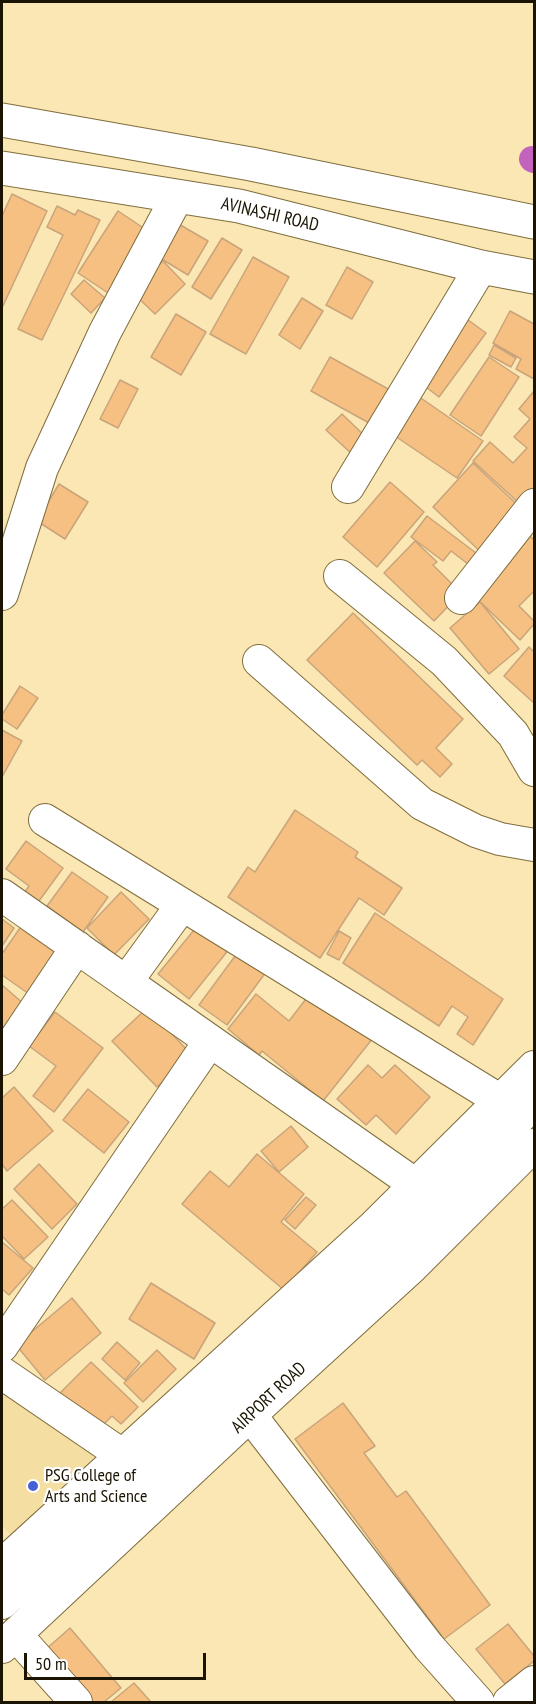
<!DOCTYPE html>
<html>
<head>
<meta charset="utf-8">
<style>
	body { margin:0 }
	#map { position:relative; width:536px; height:1704px; overflow:hidden; background:#fbe7b3; font-family:"PT Sans Narrow",sans-serif }
	canvas { display:block }
	.frame { position:absolute; inset:0; border:3px solid #1b1402; pointer-events:none }
	.scale { position:absolute; left:24px; top:1653px; width:182px; height:27px; box-sizing:border-box; border:3px solid #1b1402; border-top:0; padding-left:8px; font-size:18px; line-height:21px; white-space:nowrap; color:#1b1402; -webkit-text-stroke:4px #fff; paint-order:stroke }
</style>
</head>
<body>
<div id="map">
<canvas width="536" height="1704"></canvas>
<div class="frame"></div>
<div class="scale">50 m</div>
</div>
<script>
const ctx = document.querySelector('canvas').getContext('2d');
ctx.lineJoin = 'round';
function paint(path, color) { ctx.fillStyle = color; ctx.fill(path, 'evenodd'); }
function trace(path, color, width, dash) { ctx.strokeStyle = color; ctx.lineWidth = width; ctx.lineCap = dash ? 'butt' : 'round'; ctx.setLineDash(dash || []); ctx.stroke(path); }
function write(font, color, halo, rows, align = 'center') {
  ctx.font = font + ' "PT Sans Narrow",sans-serif'; ctx.lineWidth = 4.5; ctx.setLineDash([]); ctx.textBaseline = 'middle'; ctx.strokeStyle = halo; ctx.fillStyle = color; for (const [text, x, y, turn = 0] of rows) {
    ctx.save(); ctx.translate(x, y); ctx.rotate((+turn || 0) * Math.PI / 180); ctx.textAlign = isNaN(turn) ? turn : align; if (halo) ctx.strokeText(text, 0, 0); ctx.fillText(text, 0, 0); ctx.restore();
  }
}
paint(new Path2D(`
	M2,1372l105,73 -96,90 -9,-9z`), '#f5dea2');
trace(new Path2D(`
	M532,159l2,1`), '#c463be', 26);
const building = new Path2D(`
	M12,194l35,17 -45,97v-92z
	M57,206l18,9 3,-5 22,10 -58,120 -24,-11 45,-94 -16,-8z
	M118,211l30,20 -40,62 -30,-20z
	M170,219l38,22 -20,34 -38,-23z
	M222,238l20,12 -31,49 -19,-12z
	M253,257l36,20 -43,77 -36,-20z
	M163,261l22,23 -30,30 -23,-22z
	M347,267l26,15 -21,37 -26,-14z
	M84,280l21,18 -14,15 -20,-19z
	M302,298l21,13 -23,38 -21,-14z
	M510,311l24,13v55l-18,-10 5,-10 -28,-16z
	M176,314l30,18 -25,43 -30,-18z
	M464,317l22,16 -47,64 -21,-16z
	M494,345l22,13 -5,9 -22,-12z
	M330,357l60,33 -19,34 -60,-33z
	M489,357l30,20 -38,59 -31,-21z
	M120,380l18,9 -20,39 -18,-9z
	M534,391v97l-14,16 -47,-43 17,-19 23,21 14,-15 -13,-11 16,-18 -11,-10z
	M415,394l68,47 -26,37 -68,-46z
	M342,414l27,26 -15,16 -28,-26z
	M473,463l51,48 -40,44 -51,-48z
	M390,482l34,30 -47,55 -34,-30z
	M59,484l29,18 -23,37 -28,-18z
	M427,516l57,43 -8,11 -25,-19 -8,10 -32,-24z
	M529,535l5,5v51l-15,15 15,15v3l-14,16 -47,-45z
	M415,541l22,21 -4,3 28,28 -27,28 -50,-48z
	M480,602l39,47 -30,25 -39,-46z
	M353,613l110,106 -27,29 16,16 -12,13 -18,-17 -5,5 -110,-105z
	M529,647l5,5v51l-30,-27z
	M20,686l18,12 -21,31 -15,-10v-4z
	M2,730l20,11 -20,36z
	M295,810l63,42 -3,5 47,31 -18,27 -25,-17 -39,60 -92,-61 20,-30 7,5z
	M26,841l37,27 -27,37 -13,-10 6,-9 -23,-17z
	M72,872l36,25 -25,35 -36,-26z
	M121,892l28,27 -35,36 -27,-27z
	M375,913l128,86 -30,46 -16,-11 11,-17 -16,-11 -13,20 -96,-63z
	M2,919l12,9 -12,18z
	M199,924l31,24 -41,51 -31,-25z
	M20,928l37,26 -28,40 -27,-19v-21z
	M339,931l12,7 -12,22 -12,-6z
	M241,948l28,20 -42,57 -28,-20z
	M2,985l22,19 -22,27z
	M256,994l33,27 20,-26 64,43 -50,63 -61,-50 -3,4 -31,-26z
	M147,1008l44,46 -34,33 -45,-46z
	M55,1012l48,36 -49,64 -21,-16 23,-30 -27,-20z
	M368,1065l14,13 13,-13 35,32 -34,37 -20,-19 -10,10 -29,-26z
	M14,1087l39,44 -46,40 -5,-7v-66z
	M88,1089l41,33 -25,31 -41,-33z
	M291,1126l17,21 -29,25 -18,-21z
	M257,1154l47,40 -23,28 36,30 -33,38 -102,-86 28,-33 19,16z
	M39,1164l38,40 -25,25 -38,-40z
	M306,1197l10,8 -21,24 -10,-9z
	M12,1200l36,37 -24,22 -22,-23v-27z
	M2,1242l31,26 -24,27 -7,-6z
	M151,1283l64,40 -21,36 -65,-40z
	M72,1298l29,35 -56,47 -29,-35z
	M117,1342l23,21 -15,17 -23,-21z
	M157,1350l19,19 -33,33 -19,-19z
	M91,1362l47,45 -17,17 -9,-8 -16,16 -38,-37z
	M343,1403l32,43 -11,7 33,44 9,-6 84,114 -46,34 -149,-200z
	M508,1624l26,32v5l-29,23 -29,-35z
	M70,1628l51,60 -17,14h-14l-45,-52z
	M134,1683l17,19h-40z`);
paint(building, '#f6c082');
trace(building, '#c9a47b', 1.5);
const minor = new Path2D(`
	M348,487l133,-220
	M340,576l104,85 69,73 21,36
	M2,594l40,-126 63,-136 72,-135
	M461,598l73,-93
	M259,661l163,143 54,27 24,8 34,6
	M45,820l456,281
	M2,895l414,290
	M126,982l56,-77
	M2,1059l75,-112
	M2,1346l208,-305
	M2,1373l120,82
	M250,1415l179,232 49,55
	M2,1565l371,-338 161,-160
	M2,1603l330,-300 127,-122 75,-79
	M16,1635l60,67
	M2,1647l248,-232 161,-147 123,-123
	M509,1702l25,-20`);
const major = new Path2D(`
	M2,120l249,44 283,58
	M2,168l237,38 242,61 53,10`);
trace(minor, '#7f6d3d', 34);
trace(major, '#7f6d3d', 35);
trace(minor, '#fff', 32);
trace(major, '#fff', 33);
for (const [x, y, r, color] of [
	[33,1486,6,"#4661d4"]
]) { const dot = new Path2D(); dot.arc(x, y, r, 0, 2 * Math.PI); ctx.fillStyle = color; ctx.fill(dot); trace(dot, '#fff', 2); }
write('18px', '#1b1402', '#fff', [
	["AVINASHI ROAD",270,215,13],
	["AIRPORT ROAD",269,1398,-43]
]);
write('18px', '#1b1402', '#fff', [
	["PSG College of",45,1476],
	["Arts and Science",45,1497]
], 'left');
</script>
</body>
</html>
